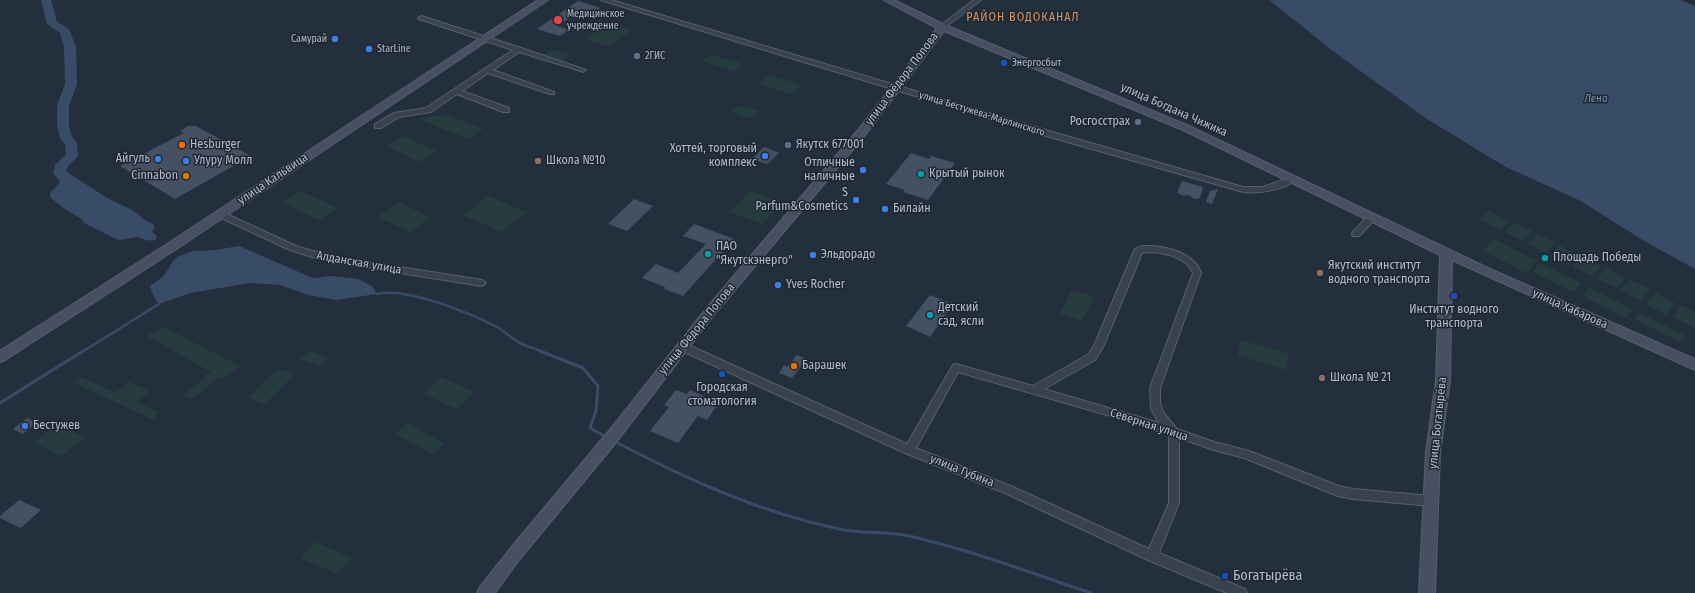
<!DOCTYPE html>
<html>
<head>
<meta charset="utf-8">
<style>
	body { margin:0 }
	canvas { display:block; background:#242f3e }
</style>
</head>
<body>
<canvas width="1695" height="593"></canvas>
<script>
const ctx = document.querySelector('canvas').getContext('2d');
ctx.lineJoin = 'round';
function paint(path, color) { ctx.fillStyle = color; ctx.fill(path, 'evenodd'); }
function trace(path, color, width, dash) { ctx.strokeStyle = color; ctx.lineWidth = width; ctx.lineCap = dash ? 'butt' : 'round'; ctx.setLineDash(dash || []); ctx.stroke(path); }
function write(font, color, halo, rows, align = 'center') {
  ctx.font = font + ' "Fira Sans Condensed",sans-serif'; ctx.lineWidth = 3; ctx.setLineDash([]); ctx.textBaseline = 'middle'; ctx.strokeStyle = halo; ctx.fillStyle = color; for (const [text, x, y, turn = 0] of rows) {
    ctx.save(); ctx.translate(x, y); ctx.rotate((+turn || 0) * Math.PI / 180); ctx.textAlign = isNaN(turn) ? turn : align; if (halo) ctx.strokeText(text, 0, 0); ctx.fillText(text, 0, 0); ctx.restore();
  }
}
paint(new Path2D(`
	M609,23l23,7 -9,6 -13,-4 13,5 -14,10 -24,-8z
	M552,49l19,6 -9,7 -19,-7z
	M711,54l31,10 -8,7 -32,-10z
	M769,75l33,10 -10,10 -33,-11z
	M740,105l19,6 -9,8 -19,-7z
	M440,115l10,1 33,13 -14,10 -51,-20z
	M403,136l33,15 -16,11 -33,-16z
	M301,191l36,17 -18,12 -36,-17z
	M750,191l25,9 4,6 -17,18 -32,-12z
	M488,196l38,16 -24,20 -39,-17z
	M399,202l31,15 -20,15 -32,-15z
	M1489,211l20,10 -9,9 -20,-10z
	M1514,223l18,8 -9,10 -18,-9z
	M1537,234l18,9 -9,10 -19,-9z
	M1494,239l43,22 -11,12 -43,-22z
	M1559,245l19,10 -9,10 -19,-9z
	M1582,257l19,9 -9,10 -19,-9z
	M1540,263l41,20 -7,9 -42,-20z
	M1606,268l20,10 -9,10 -20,-9z
	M1630,280l20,9 -9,12 -20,-11z
	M1589,288l44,22 -7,8 -43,-22z
	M1072,290l22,7 -12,24 -22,-8z
	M1655,293l20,10 -8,12 -21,-11z
	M1681,305l14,7v16l-22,-11z
	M1639,313l46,23 -5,6 -46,-23z
	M163,327l77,39 -13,10 -9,2 -26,21 -9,-3 28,-24 -64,-36z
	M1241,340l48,14 -3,16 -48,-15z
	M309,351l20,7 -9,8 -20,-7z
	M278,369l17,5 -30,30 -17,-6z
	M81,377l77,35 -4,8 -82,-38z
	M441,377l33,15 -17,17 -33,-15z
	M129,382l21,9 -13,11 -21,-10z
	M408,423l36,21 -11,10 -37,-20z
	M56,424l29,13 -23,19 -28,-13z
	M315,542l37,16 -15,16 -37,-16z`), '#263c3f');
paint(new Path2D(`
	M1269,0h411l15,6v263l-49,-27 -67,-42 -73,-33 -79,-48 -90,-65z
	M67,172l40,26 25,12 13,10 8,4 2,4 -9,9h-10l-16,3 -6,-2 -30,-15 -2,-4 -16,-9 -16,-13v-4l12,-13 -2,-7z
	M239,246l69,30 6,2 16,-2 28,3 14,7 5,8 -41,6 -27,-5 -29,-10 -30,-2 -60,10 -31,11 -6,-9 -3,-9 14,-10 9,-15 6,-5 14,-5 23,-1z`), '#394c67');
trace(new Path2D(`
	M377,294c29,-7 93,19 120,33 9,5 16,13 25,17 7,3 14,5 20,8
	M82,352l77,-48`), '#394c67', 2.5);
trace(new Path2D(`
	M540,351l43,17 15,18 -2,25 -6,17 18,10
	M0,403l83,-52
	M614,441c72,38 145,71 225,88 23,5 47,2 70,7 62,14 122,37 182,57`), '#394c67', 3);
paint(new Path2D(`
	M41,0h10l6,22 12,7 7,18 1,37 -8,22v20l3,11 5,6 1,13c-4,6 -11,8 -12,16l15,15 -2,3c-11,3 -20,-9 -26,-17l2,-8 11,-10 -1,-11 -5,-6 -3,-12v-20l8,-22 -1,-37 -4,-14 -13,-9z
	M130,220l25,14 2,3 -2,3c-11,3 -21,-6 -30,-12l-2,-3 2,-3z`), '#394c67');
paint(new Path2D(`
	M578,1l23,7 -10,6 -11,-3 -22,15 11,4 -9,6 -23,-7z
	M188,126h8l55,30 -76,43 -55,-33 64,-33 -4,-2z
	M764,147l15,6 -12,11 -15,-5z
	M911,153l18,6 2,-3 24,7 -27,37 -25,-8 2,-2 -19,-6z
	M1182,181l21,6 -3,11 -5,1 -9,-5 -1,2 -8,-3z
	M1218,189l-6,15 -6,-2 4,-11z
	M634,199l19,7 -26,25 -19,-7z
	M694,224l40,15 -51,57 -19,-7 1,-2 -23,-9 14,-14 22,9 28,-29 -23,-8z
	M930,295l23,9 -23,33 -24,-11z
	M797,355l10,4 -15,19 -13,-5 5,-8 3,2z
	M676,390l11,4 3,-4 22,10 -3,4 7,3 -9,13 -9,-4 -20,27 -28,-12 19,-24 -5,-2z
	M27,418l10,5 -14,11 -10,-5z
	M19,500l22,10 -20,18 -21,-10v-2z`), '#455162');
const street = new Path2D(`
	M601,0h10l438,131 194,56h20l29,-10 4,2c-11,11 -38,15 -53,13l-200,-57z
	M974,0h7l-37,28h-4v-2z
	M421,16l100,32 65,22 -3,2 -2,-1 -62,-19 -26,18 61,22v2h-4l-62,-21 -26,18 47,17v4h-6l-46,-18 -26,18 -32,5 -18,11h-6v-4l19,-11 32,-5 87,-58 -94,-31 -1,-1z
	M220,211l76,35 17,5 24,6 145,23 4,3 -4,3 -145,-23 -25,-6 -22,-7 -73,-34 -1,-2z
	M1372,214l3,1 1,2 -1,2 -16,17h-6l-1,-2 1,-2 16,-17z
	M1143,246c20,-1 51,6 58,27l-41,115v15l3,9 14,17 37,13 35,9 90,35 14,3 79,7 4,2 1,3 -1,3 -4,2 -79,-7 -15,-3 -94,-38 -30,-8 -35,-12v65l-20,50 86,36 2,4h-20l-79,-33 -143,-67 -100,-40 -225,-103 -2,-3 2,-3h6l221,100 46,-79 3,-1 77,22 56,-32 5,-8 40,-95 1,-2zM1150,252c14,1 37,5 43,21l-43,115 1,21 8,14 -115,-34 51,-29 8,-13 39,-94zM958,372l177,51 34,12v68l-20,46 -136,-62 -97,-39z`);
const secondary = new Path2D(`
	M538,0h10l-373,250 -170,110 -5,2v-11l167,-107z
	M884,0h10l51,25 244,101 301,143 205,90v11l-243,-110 -2,121 -10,71 -5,141h-16l7,-141 10,-71 4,-126 -257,-125 -239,-99 -78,103 -153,182 -95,124 -99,120 -24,33h-18l2,-5 30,-38 99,-118 97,-122 153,-180 79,-102z`);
trace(street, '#565f6c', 2);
trace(secondary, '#565f6c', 2);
paint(street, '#38414e');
paint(secondary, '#465061');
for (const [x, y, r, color] of [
	[558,20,5,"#e0444e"],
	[335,39,4,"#3f7fe0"],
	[369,49,4,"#3f7fe0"],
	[637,56,4,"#5c6f8a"],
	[1004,63,4,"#1a4fb4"],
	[1138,122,4,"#5c6f8a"],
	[182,145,4,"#e8710a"],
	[788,145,4,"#5c6f8a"],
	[765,156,4,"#3f7fe0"],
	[158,159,4,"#3f7fe0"],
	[186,161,4,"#3f7fe0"],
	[538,161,4,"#8d6e63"],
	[863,170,4,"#3f7fe0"],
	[921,174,4,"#0f9aa8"],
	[186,176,4,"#e8710a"],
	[856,200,4,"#3f7fe0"],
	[885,209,4,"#3f7fe0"],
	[708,254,4,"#0f9aa8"],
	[813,255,4,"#3f7fe0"],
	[1545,258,4,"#0f9aa8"],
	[1320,273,4,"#8d6e63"],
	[778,285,4,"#3f7fe0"],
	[1454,296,4,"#1a4fb4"],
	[930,315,4,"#0f9aa8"],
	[794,366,4,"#e8710a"],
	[722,374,4,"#1a4fb4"],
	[1322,378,4,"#8d6e63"],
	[25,426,4,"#3f7fe0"],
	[1225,576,4,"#1a4fb4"]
]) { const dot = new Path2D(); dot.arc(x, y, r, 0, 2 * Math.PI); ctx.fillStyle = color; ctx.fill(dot); trace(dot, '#1d2633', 1.5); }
write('10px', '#b4bcc9', '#1d2633', [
	["Медицинское",567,14],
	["учреждение",567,26],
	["Самурай",327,39,"right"],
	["StarLine",377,49],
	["2ГИС",645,56],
	["Энергосбыт",1012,63]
], 'left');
write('10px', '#b4bcc9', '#1d2633', [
	["улица Бестужева-Марлинского",982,114,17]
]);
write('italic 11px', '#7c92b1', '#1d2633', [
	["Лена",1596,99]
]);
ctx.letterSpacing = '1px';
write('12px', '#d59563', '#1d2633', [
	["РАЙОН ВОДОКАНАЛ",1023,18]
]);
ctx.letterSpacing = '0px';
write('12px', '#b4bcc9', '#1d2633', [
	["улица Фёдора Попова",902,79,-53],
	["улица Богдана Чижика",1174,110,24],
	["улица Кальвица",273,179,-34],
	["Алданская улица",359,263,10],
	["улица Хабарова",1570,309,24],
	["улица Фёдора Попова",697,329,-51],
	["улица Богатырёва",1438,423,-84],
	["Северная улица",1149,425,18],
	["улица Губина",962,471,22]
]);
write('12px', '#b4bcc9', '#1d2633', [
	["Росгосстрах",1130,122,"right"],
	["Hesburger",190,145],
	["Якутск 677001",796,145],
	["Хоттей, торговый",757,149,"right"],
	["комплекс",757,163,"right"],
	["Айгуль",150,159,"right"],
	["Улуру Молл",194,161],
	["Школа №10",546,161],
	["Отличные",855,163,"right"],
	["наличные",855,177,"right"],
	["Крытый рынок",929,174],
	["Cinnabon",178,176,"right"],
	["S",848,193,"right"],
	["Parfum&Cosmetics",848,207,"right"],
	["Билайн",893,209],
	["ПАО",716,247],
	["\"Якутскэнерго\"",716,261],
	["Эльдорадо",821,255],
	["Площадь Победы",1553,258],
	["Якутский институт",1328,266],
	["водного транспорта",1328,280],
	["Yves Rocher",786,285],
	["Детский",938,308],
	["сад, ясли",938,322],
	["Институт водного",1454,310,"center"],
	["транспорта",1454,324,"center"],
	["Барашек",802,366],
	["Школа № 21",1330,378],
	["Городская",722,388,"center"],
	["стоматология",722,402,"center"],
	["Бестужев",33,426]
], 'left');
write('14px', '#b4bcc9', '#1d2633', [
	["Богатырёва",1233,576]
], 'left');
</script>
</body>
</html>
